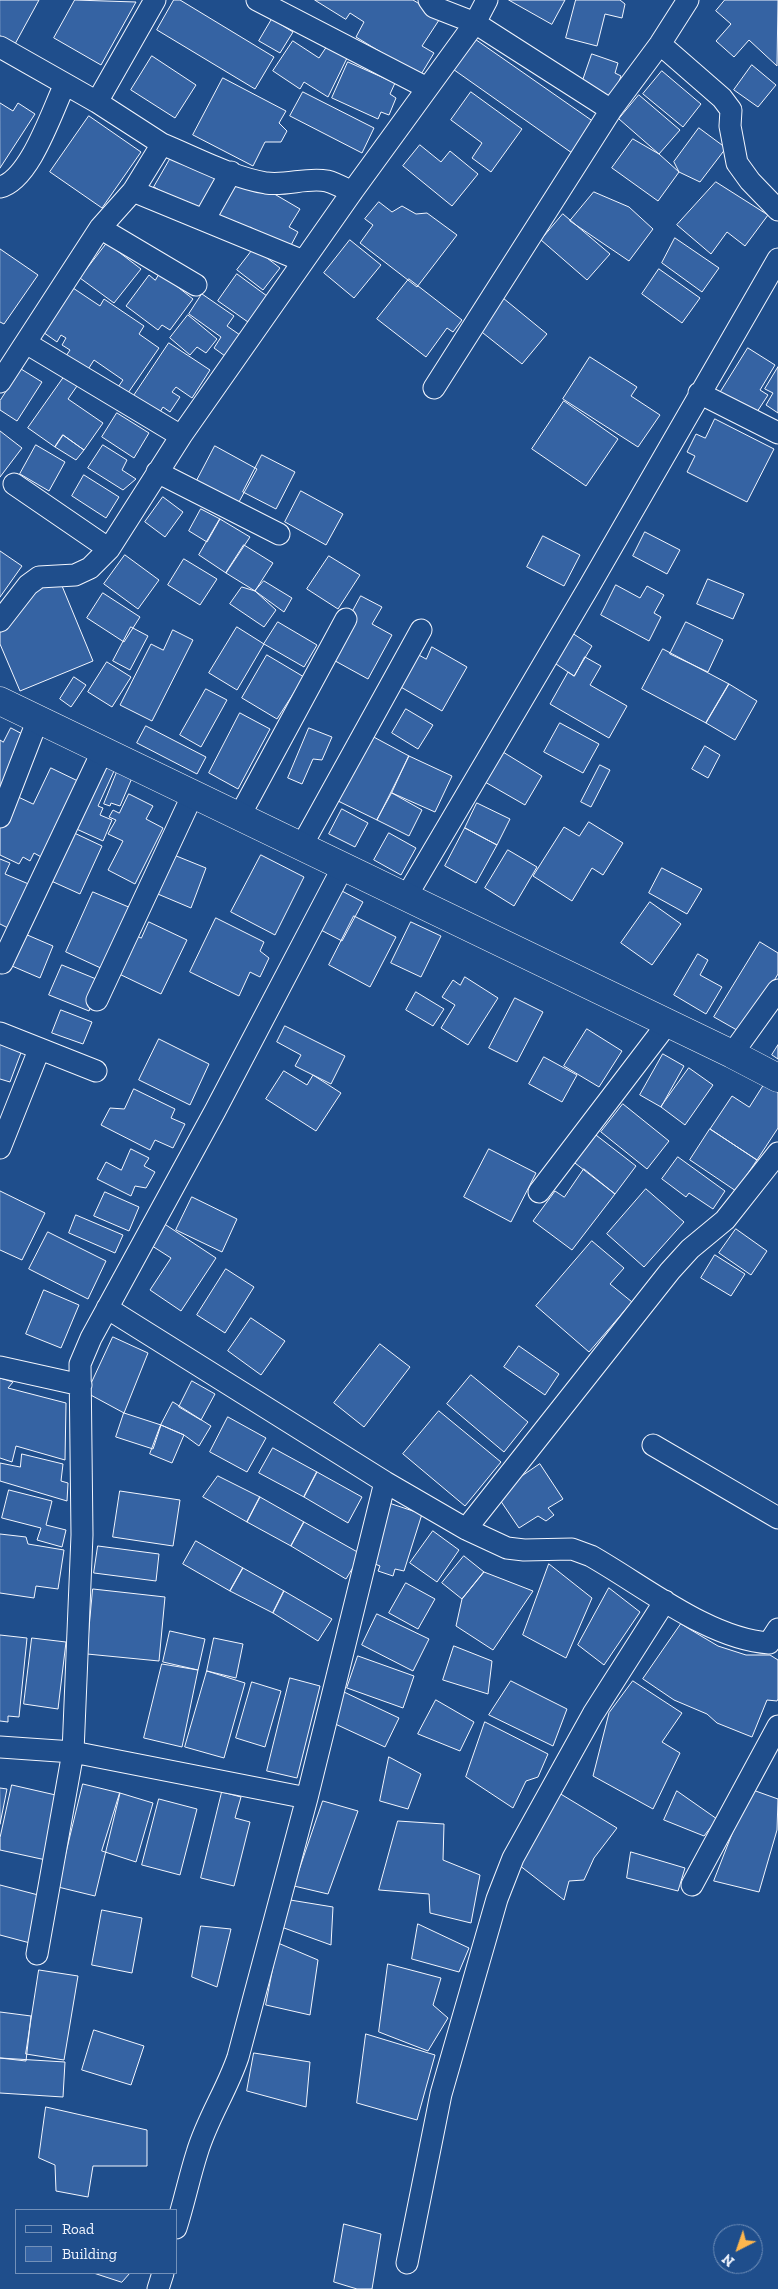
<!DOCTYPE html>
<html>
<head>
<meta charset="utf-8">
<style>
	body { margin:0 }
	#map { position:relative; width:778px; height:2289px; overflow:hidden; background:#1f4e8c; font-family:"Zilla Slab",serif }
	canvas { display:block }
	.legend { position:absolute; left:15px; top:2209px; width:162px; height:65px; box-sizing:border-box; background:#1f4e8c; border:1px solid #7391ba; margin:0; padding:6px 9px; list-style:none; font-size:15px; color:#f2f6ff }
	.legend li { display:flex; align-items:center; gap:10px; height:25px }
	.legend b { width:25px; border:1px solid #7391ba }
	.north { position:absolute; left:713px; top:2224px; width:50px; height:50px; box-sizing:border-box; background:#1f4e8c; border:1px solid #7391ba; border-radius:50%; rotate:221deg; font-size:14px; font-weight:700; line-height:20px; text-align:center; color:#f2f6ff }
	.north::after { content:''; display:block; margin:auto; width:18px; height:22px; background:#ffb74d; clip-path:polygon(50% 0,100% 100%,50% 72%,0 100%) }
</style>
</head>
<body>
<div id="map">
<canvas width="778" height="2289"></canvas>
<ul class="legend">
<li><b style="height:6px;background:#1f4e8c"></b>Road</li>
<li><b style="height:14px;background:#3563a3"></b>Building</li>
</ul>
<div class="north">N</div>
</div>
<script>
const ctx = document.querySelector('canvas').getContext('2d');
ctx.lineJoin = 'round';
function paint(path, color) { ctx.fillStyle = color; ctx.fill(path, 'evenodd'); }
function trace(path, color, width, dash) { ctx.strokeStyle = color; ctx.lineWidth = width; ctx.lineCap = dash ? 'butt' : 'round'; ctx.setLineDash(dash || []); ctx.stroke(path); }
const building = new Path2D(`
	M0,0h39l-24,44 -15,-8z
	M75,0l61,2 -35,63 -47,-27z
	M174,0h6l94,57 -19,32 -98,-59z
	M315,0h98l28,17 -19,29 12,7 -14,23 -64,-39 8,-15 -14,-9 -4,6z
	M509,0h56l-13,24z
	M576,0h44l5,4 -3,14 -17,-4 -8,32 -31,-8z
	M725,0h53l-1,66 -28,-26 -15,17 -18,-16 15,-17 -15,-13z
	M272,19l21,13 -13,21 -21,-12z
	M472,37l122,85 -22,31 -122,-86z
	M293,41l26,17 10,-15 19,13 -20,41 -24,-15 -4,7 -27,-18z
	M592,54l26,9 -3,10 6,3 -8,22 -32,-12z
	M152,56l44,29 -21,33 -44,-28z
	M348,62l47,21 -5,11 6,4 -7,17 -8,-3 -3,7 -46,-21z
	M752,65l24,20 -18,22 -24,-17z
	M662,71l39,33 -18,23 -40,-33z
	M223,78l63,33 -7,12 8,8 -6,11h-16l-12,24 -60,-31z
	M303,92l71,36 -12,25 -72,-37z
	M471,92l51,37 -31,43 -19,-14 10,-15 -31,-23z
	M639,95l41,35 -21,24 -40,-35z
	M0,103l13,8 5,-8 17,11 -35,54z
	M89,116l52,36 -39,56 -52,-36z
	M699,128l27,20 -26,34 -21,-10 -5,-10z
	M633,139l26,15 20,18 -21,29 -46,-33z
	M420,145l21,17 9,-11 28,23 -26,32 -49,-40z
	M173,154l46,27 -19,33 -46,-27z
	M247,178l53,31 -11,18 9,5 -9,17 -39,-22 -4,6 -35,-21 27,-33z
	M716,182l52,33 -23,31 -18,-14 -16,22 -34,-29z
	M594,192l35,15 24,22 -24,32 -59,-40z
	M379,202l13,10 10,-6 14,8 11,-1 30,22 -40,52 -57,-44 13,-18 -8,-6z
	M563,214l47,40 -23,26 -46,-40z
	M675,238l44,30 -17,24 -40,-29z
	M350,240l31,25 -27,33 -30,-25z
	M107,243l34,26 -27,34 -34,-25z
	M254,248l26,20 -17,22 -26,-20z
	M0,249l38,26 -34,49 -4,-2z
	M659,269l41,29 -18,25 -40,-29z
	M160,273l33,26 -23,31 -8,-5 -4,5 -32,-24 23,-31 6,5z
	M237,274l30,22 -19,26 -30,-21z
	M409,279l53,41 -9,12 -6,-4 -21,29 -49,-38z
	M70,286l30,20 4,-7 40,27 -5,8 20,14 -31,45 -10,-6 5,-7 -29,-20 -7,11 -21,-15 4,-6 -8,-5 4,-7 -5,-3 -4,7 -17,-12z
	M202,294l32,22 -7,10 13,9 -15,21 -11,-8 7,-11 -32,-23z
	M503,298l44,36 -25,30 -44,-35z
	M188,315l29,24 -11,14 -9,-6 -7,8 -20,-17z
	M169,343l41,27 -18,28 -16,-11 -4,5 8,5 -10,15 -7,-5 -6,10 -26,-17z
	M748,348l27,17 -15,25 8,5 -13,20 -35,-22z
	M590,357l47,30 -6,9 29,19 -22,32 -75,-48z
	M778,367v46l-12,-8 7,-12 -8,-4z
	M21,369l21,13 -25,39 -17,-11v-9z
	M64,377l13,9 -9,13 35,24 -19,27 -21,-15 -8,12 -27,-19z
	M564,401l54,38 -32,47 -54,-37z
	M117,413l32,20 -15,25 -32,-21z
	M715,419l59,30 -27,53 -60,-30 8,-16 -8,-4 9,-18 9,4z
	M0,431l22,17 -22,29z
	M63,435l21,15 -8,10 -21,-13z
	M36,445l29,17 -16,29 -29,-17z
	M103,445l24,15 -5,10 14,9 -13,11 -35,-22z
	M215,446l42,23 -23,42 -41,-23z
	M262,455l33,17 -19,37 -33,-17z
	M84,475l35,22 -13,21 -34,-22z
	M301,491l42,23 -17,31 -41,-23z
	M163,497l20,15 -18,25 -20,-15z
	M201,509l19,10 -13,23 -18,-11z
	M220,519l30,18 -24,36 -27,-18z
	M645,532l35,18 -13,24 -34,-18z
	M543,536l37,19 -16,31 -37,-19z
	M244,545l29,18 -18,28 -29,-18z
	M0,551l22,15 -22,31z
	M125,555l34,25 -21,29 -34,-25z
	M329,556l31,19 -22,34 -31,-20z
	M184,559l33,20 -17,26 -32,-20z
	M708,579l36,15 -11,25 -36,-15z
	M60,581l33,80 -73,30 -20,-47v-21l19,-25z
	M264,581l28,17 -8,14 -29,-21z
	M616,585l24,13 7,-12 17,9 -10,18 7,4 -12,24 -48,-26z
	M242,587l13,4 21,19 -12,17 -34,-23z
	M103,593l37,24 -16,25 -37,-24z
	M361,596l21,11 -10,17 20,11 -24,44 -40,-22z
	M278,622l39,23 -13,22 -40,-23z
	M686,622l37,18 -15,32 -38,-18z
	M131,627l17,9 -18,34 -17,-9z
	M237,627l27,17 -27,46 -28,-17z
	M173,630l20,10 -41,81 -32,-16 31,-61 12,6z
	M569,631l23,15 -18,30 -24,-16z
	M432,647l35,20 -25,44 -43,-25 18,-32 9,5z
	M663,649l66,35 -23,39 -64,-34z
	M267,655l37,22 -27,42 -35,-21z
	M585,657l16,9 -11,19 37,21 -18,32 -59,-34 18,-32 6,4z
	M107,662l24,15 -19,30 -24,-15z
	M74,677l12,8 -15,22 -11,-8z
	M729,684l28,17 -22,39 -29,-17z
	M206,689l21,11 -26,47 -21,-12z
	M406,709l27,16 -15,24 -26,-16z
	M240,713l30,16 -32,60 -29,-16z
	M560,723l39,21 -16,29 -39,-21z
	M146,726l60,31 -9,17 -60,-31z
	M11,728l17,9 -28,59v-56l3,2z
	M309,728l23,9 -10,23 -9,-1 -11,25 -14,-6z
	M370,735l39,21 -32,64 -41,-20z
	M705,746l15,9 -12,23 -16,-9z
	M503,752l39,24 -17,29 -40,-23z
	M409,756l43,20 -17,36 -43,-19z
	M101,764l13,7 -16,35 5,2 -3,7 12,5 -9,21 -31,-14z
	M600,765l10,5 -19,37 -10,-5z
	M51,768l29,14 -37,76 -9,-5 -4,8 -7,-4 -4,7 -19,-9v-31l14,-29 19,9z
	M117,772l15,6 -12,28 -9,-3 -1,3 -6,-2z
	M392,793l30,17 -13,26 -32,-16z
	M129,794l24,12 -7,13 17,9 -28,56 -27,-14 15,-29 -15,-7 8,-14 -7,-3 4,-7 6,3z
	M477,803l33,16 -13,26 -32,-17z
	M342,809l26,14 -13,24 -26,-13z
	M589,822l34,21 -20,32 -11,-7 -20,33 -39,-25 31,-49 15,9z
	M465,828l32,17 -21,38 -31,-17z
	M70,831l32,15 -22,48 -31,-14z
	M389,833l27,15 -15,27 -27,-15z
	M508,850l29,17 -23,39 -29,-18z
	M169,853l37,15 -15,40 -38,-16z
	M261,855l43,22 -29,58 -44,-23z
	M0,859l10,4 -5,11 26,11 -19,45 -12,-6z
	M662,868l40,21 -15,25 -38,-21z
	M340,890l23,12 -21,39 -23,-12z
	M93,892l38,16 -26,62 -39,-18z
	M650,902l31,22 -29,41 -31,-22z
	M354,916l42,21 -26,50 -41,-22z
	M216,918l48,24 -4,9 9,7 -9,19 -10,-5 -11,24 -49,-24z
	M149,922l38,18 -26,54 -46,-22 18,-38 8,4z
	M411,922l30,14 -20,41 -30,-14z
	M25,934l28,12 -13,32 -28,-12z
	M760,942l18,11v21l-36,59 -28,-16z
	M698,954l10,6 -8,15 22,12 -16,27 -32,-19z
	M62,965l39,16 -12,30 -40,-16z
	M465,977l33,21 -30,47 -27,-17 14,-23 -13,-8 11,-17 7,5z
	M416,992l28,17 -11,17 -27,-16z
	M515,998l28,14 -26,50 -28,-14z
	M61,1010l31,12 -9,22 -31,-11z
	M285,1026l60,30 -14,28 -36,-18 6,-11 -24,-13z
	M587,1029l35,22 -23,36 -35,-21z
	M159,1039l50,25 -19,41 -51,-25z
	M0,1041l22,9 -12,32 -10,-3z
	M778,1045v14l-6,-4z
	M663,1054l21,12 -23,41 -21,-12z
	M544,1057l33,18 -15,27 -33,-18z
	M689,1068l24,17 -28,40 -24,-18z
	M284,1071l23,14 6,-10 28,18 -25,38 -50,-32z
	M767,1080l11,7v41l-21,32 -47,-31 22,-33 17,11z
	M134,1089l41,20 -4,9 14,6 -12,24 -18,-8 -5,10 -49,-25 9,-17 14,1z
	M623,1104l46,37 -22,28 -46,-37z
	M710,1129l47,31 -21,31 -46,-31z
	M592,1132l44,34 -21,28 -44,-34z
	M131,1149l18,9 -5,8 11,6 -9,16 -11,-2 -4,10 -34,-17 9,-17 15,8z
	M489,1149l47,24 -25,49 -47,-25z
	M678,1157l47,34 -12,18 -24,-16 -3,4 -24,-18z
	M584,1169l31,25 -43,56 -39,-29 22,-30 9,6z
	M646,1189l38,33 -40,45 -37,-33z
	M0,1191l45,22 -23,47 -22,-10z
	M105,1192l34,15 -10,24 -35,-15z
	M192,1197l45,22 -15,33 -46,-22z
	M76,1215l47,20 -8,18 -46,-20z
	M163,1223l53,35 -35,53 -31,-21 21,-32 -22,-14z
	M736,1229l31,22 -16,24 -32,-22z
	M48,1232l58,29 -18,38 -59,-30z
	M592,1241l32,27 -14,16 22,18 -43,50 -53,-46z
	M715,1255l30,19 -14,22 -30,-18z
	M226,1269l28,18 -29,46 -28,-18z
	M44,1290l35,15 -18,43 -35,-14z
	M251,1318l34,23 -24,34 -33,-24z
	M113,1337l35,16 -24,60 -37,-20z
	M380,1344l30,23 -46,60 -30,-24z
	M519,1346l40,28 -14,21 -41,-28z
	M471,1375l57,47 -24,30 -57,-48z
	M0,1378l13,4 -5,6 58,15 -1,57 -49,-14 -4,16 -12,-4z
	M192,1381l23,13 -14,26 -22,-13z
	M173,1402l38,24 -12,20 -15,-11 -23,-10z
	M439,1411l62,51 -36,44 -62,-52z
	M124,1413l37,12 -8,24 -37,-12z
	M228,1417l38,21 -19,34 -37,-20z
	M161,1425l23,10 -12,28 -22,-9z
	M273,1448l44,24 -13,25 -45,-24z
	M22,1454l41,10 -2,17 7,2 -1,18 -67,-20v-18l20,4z
	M540,1464l23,35 -15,9 6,7 -8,6 -8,-5 -19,12 -23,-34z
	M317,1472l45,25 -14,26 -44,-26z
	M218,1476l42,21 -13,25 -44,-25z
	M9,1490l43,11 -6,24 20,5 -4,17 -25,-7 4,-12 -39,-10z
	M120,1491l60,9 -7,46 -60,-9z
	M260,1497l44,25 -13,24 -44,-24z
	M389,1503l33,11 -18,57 -9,-2 -2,7 -15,-5 2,-5 -10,-4z
	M304,1522l57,32 -15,25 -55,-33z
	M433,1531l26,19 -22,32 -27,-19z
	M0,1534l26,3 2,7 36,6 -6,39 -22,-3 -2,12 -34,-5z
	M196,1541l47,27 -13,23 -47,-27z
	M98,1546l61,8 -3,27 -62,-8z
	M464,1556l20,16 -22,27 -20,-16z
	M549,1564l43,34 -26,60 -43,-23z
	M243,1568l41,23 -11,22 -43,-22z
	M484,1572l49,19 -40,59 -37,-24 6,-27z
	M406,1583l29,16 -17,30 -29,-16z
	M609,1588l31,24 -36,53 -26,-20z
	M93,1589l72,8 -6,64 -72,-7z
	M284,1591l48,28 -14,22 -45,-28z
	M377,1614l52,25 -16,32 -51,-26z
	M681,1624l37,22 28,9h24l8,5v39l-1,2 -10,-1 -15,37 -35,-14 -10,-9 -33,-14 -31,-21z
	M170,1631l35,8 -7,31 -35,-8z
	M0,1635l27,3 -8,79 -11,-1v6l-8,-1z
	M32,1638l34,4 -8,67 -34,-5z
	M214,1638l29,6 -7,34 -29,-7z
	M454,1646l38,15 -4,33 -45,-14z
	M358,1656l56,20 -11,32 -56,-20z
	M162,1664l36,6 -16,77 -38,-9z
	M207,1671l38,12 -21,75 -39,-11z
	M290,1678l30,8 -23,92 -30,-7z
	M511,1681l56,28 -14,37 -64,-31z
	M633,1681l49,32 -20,29 18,11 -27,56 -60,-33 16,-63z
	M252,1682l29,9 -16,56 -29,-9z
	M344,1692l55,26 -14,29 -54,-25z
	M436,1700l38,22 -14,29 -42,-17z
	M485,1722l63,32 -10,23 -12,4 -13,27 -47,-31z
	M389,1757l32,17 -13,35 -28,-8z
	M83,1784l37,9 -25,103 -37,-9z
	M12,1785l48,11 -14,64 -46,-10v-12z
	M0,1788l7,1 -7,35z
	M750,1789l28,10 -1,31 -18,62 -45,-11z
	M677,1791l40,28 -13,17 -40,-16z
	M222,1792l19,5 -6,21 15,4 -16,64 -33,-8z
	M120,1793l33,10 -17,59 -34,-11z
	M559,1793l58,35 -23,30 -10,22 -15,1 -5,19 -45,-35z
	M159,1799l38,10 -17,66 -38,-10z
	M323,1801l35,10 -30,83 -34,-8z
	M398,1821l46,3 -1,36 37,15 -9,48 -41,-10 -1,-19 -50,-4z
	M631,1852l54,16 -7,23 -51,-13z
	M0,1885l42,11 -12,47 -30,-8z
	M284,1899l49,8 -2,38 -47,-17z
	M102,1910l40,8 -10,55 -40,-8z
	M418,1924l51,24 -10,24 -47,-13z
	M201,1926l30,3 -14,58 -25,-10z
	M278,1943l40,17 -8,55 -44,-10z
	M388,1964l53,14 -8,27 15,13 -20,33 -49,-19z
	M39,1970l39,6 -14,84 -38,-6z
	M0,2012l31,4 -5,45 -26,-3z
	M94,2030l50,16 -13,39 -49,-15z
	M366,2034l69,21 -18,65 -60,-17z
	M254,2053l56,9 -4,45 -59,-16z
	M0,2058l65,4 -2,35 -63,-4z
	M46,2107l101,23v36h-54l-5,31 -32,-6 -1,-26 -16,-7z
	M344,2224l37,10 -9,55h-15l-23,-7z
	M94,2273h36l-8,9z`);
paint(building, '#3563a3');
trace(building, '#f2f6ff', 1);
const street = new Path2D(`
	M257,0l170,88
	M429,0l5,7 41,16 136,87
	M660,44l62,54 9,12 -1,16 7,37 13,18 28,29
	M0,47l97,55 65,42 -29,47 -33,37 -100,154
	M97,102l58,-102
	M162,144c34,14 69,33 104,39 21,3 41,-6 61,-2 8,2 17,7 25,11
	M0,187c30,-7 52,-76 65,-103
	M133,191l170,70
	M204,220l27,-48
	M100,228l96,57
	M26,343l155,93
	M434,388l177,-278 49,-66 28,-44
	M699,393l79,40
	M157,472l122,62
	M14,484l95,65
	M0,621l28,-36 11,-8 36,-2 15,-7 19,-19 72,-113 171,-244 123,-169 12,-23
	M0,817l38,-98
	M239,817l107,-198
	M301,847l120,-217
	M406,897l184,-312 188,-326
	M2,963l101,-213
	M97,1000l96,-206
	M0,1033l96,38
	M732,1054l46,-64
	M0,1148l39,-98
	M539,1192l128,-168
	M107,1308l278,174 81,47 41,19 17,2 48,-1 19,7c53,30 118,83 178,87l9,-14
	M0,1367l81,18
	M653,1445l125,73
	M466,1529l204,-258 20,-22 35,-29 53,-67
	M0,1747l73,5 9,-217 -2,-171 11,-26 124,-227 128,-244
	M692,1885l86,-159
	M37,1954l36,-202 234,46
	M176,2228c8,-25 13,-50 21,-75 10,-34 30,-63 41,-96l69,-259 78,-316
	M407,2263l34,-169 56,-195 16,-41 80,-144 72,-113
	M158,2289l5,-16`);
const secondary = new Path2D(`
	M0,701l732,353 46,24`);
trace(street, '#f2f6ff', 23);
trace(secondary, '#f2f6ff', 29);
trace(street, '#1f4e8c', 21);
trace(secondary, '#1f4e8c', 28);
</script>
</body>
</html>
